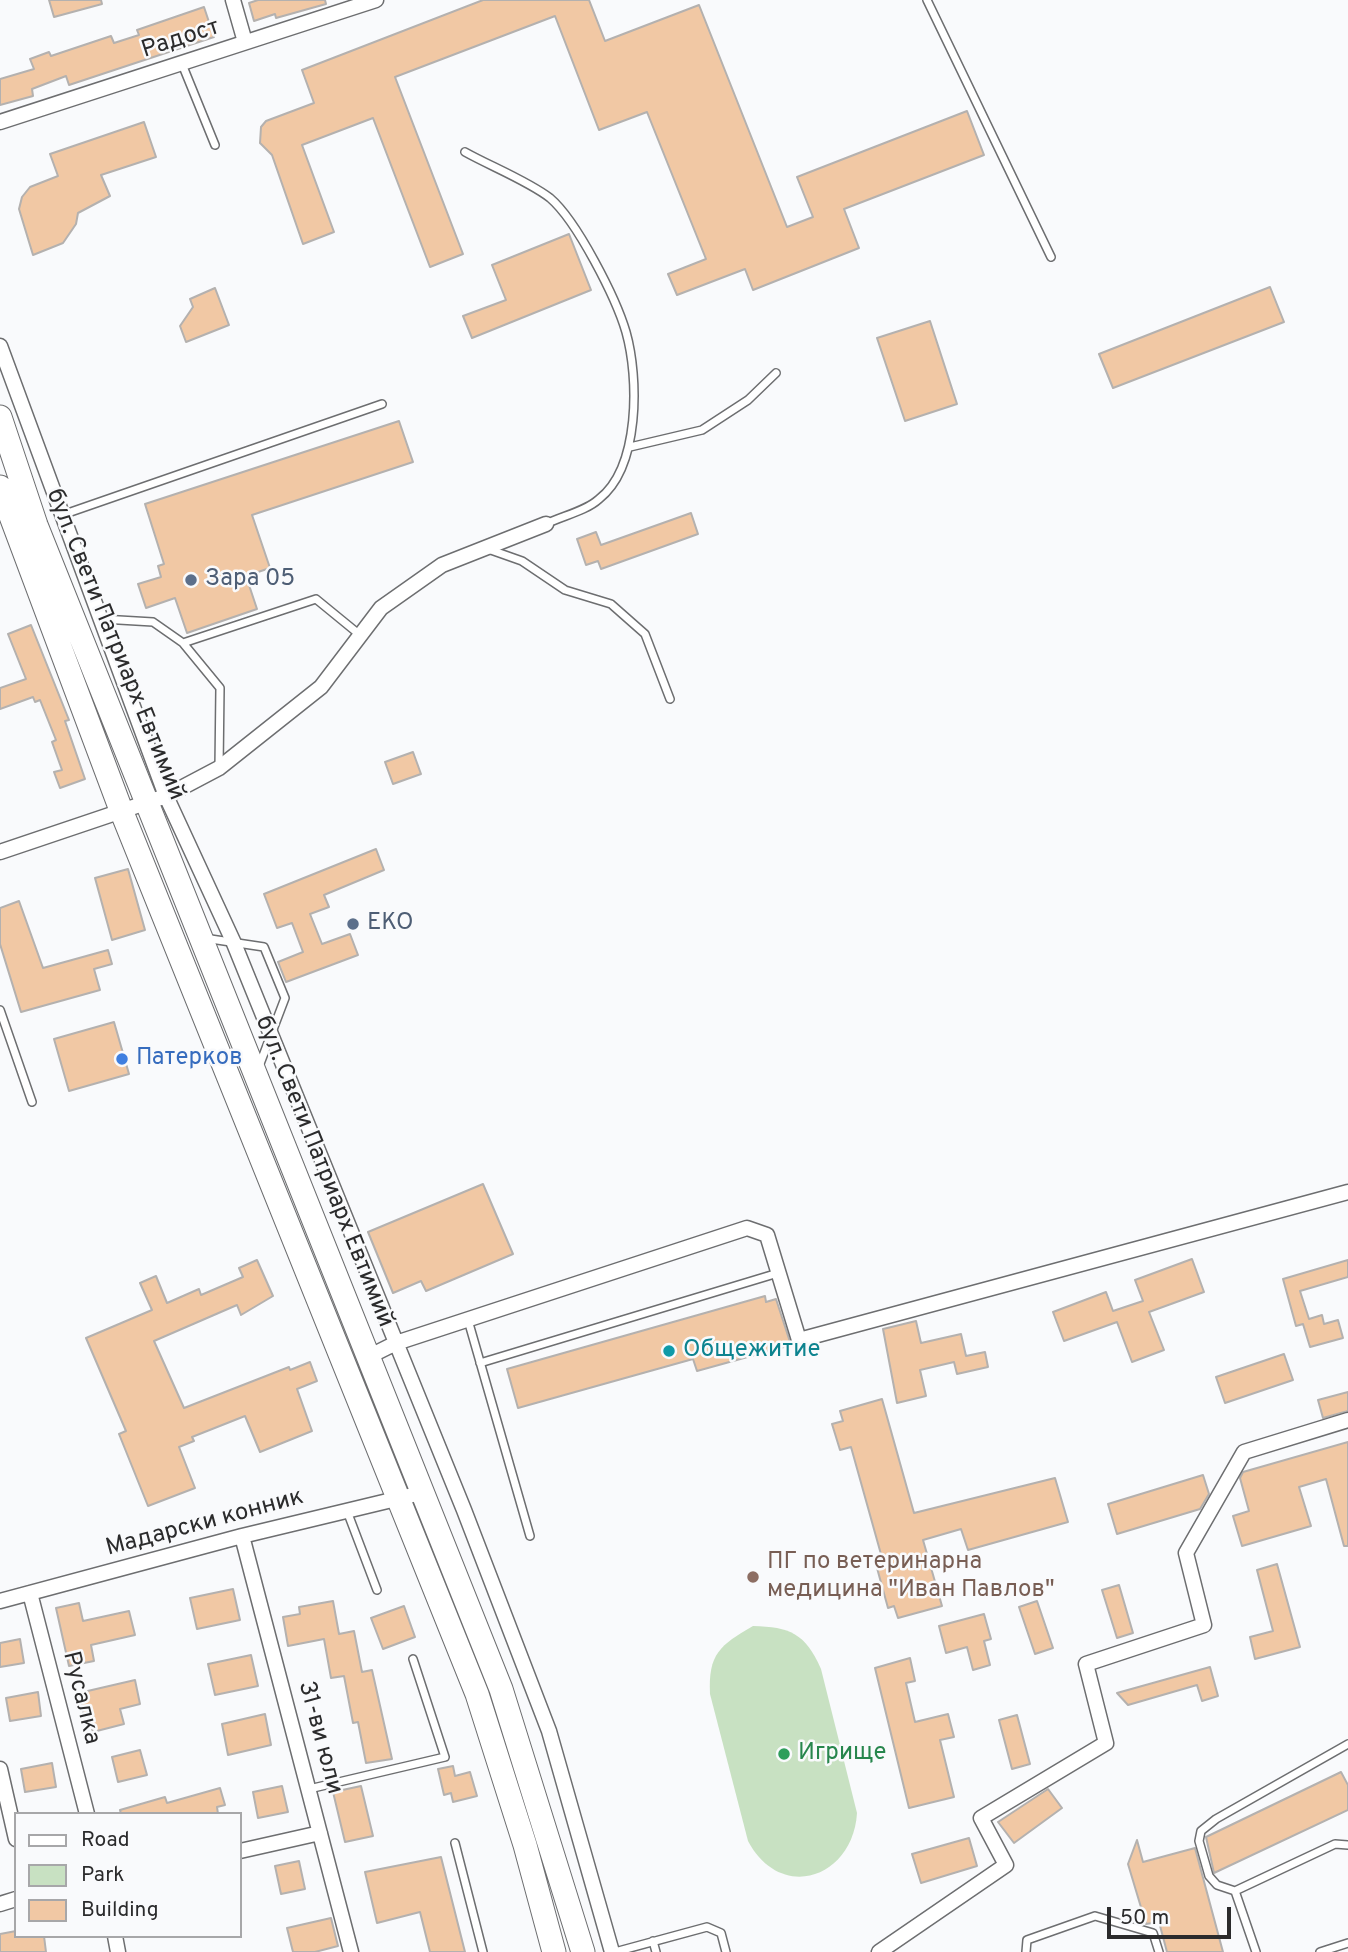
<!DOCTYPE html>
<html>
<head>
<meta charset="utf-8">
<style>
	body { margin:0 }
	#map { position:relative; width:1348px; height:1952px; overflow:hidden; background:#f9fafc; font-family:Overpass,sans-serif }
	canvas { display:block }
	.legend { position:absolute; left:14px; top:1812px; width:228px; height:126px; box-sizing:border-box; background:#f9fafc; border:2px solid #a7a7a9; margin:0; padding:9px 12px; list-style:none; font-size:21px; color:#2b2b2c }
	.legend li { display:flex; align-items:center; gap:14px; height:35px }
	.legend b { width:35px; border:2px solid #a7a7a9 }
	.scale { position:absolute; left:1107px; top:1907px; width:124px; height:32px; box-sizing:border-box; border:4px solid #2b2b2c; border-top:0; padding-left:9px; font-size:21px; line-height:24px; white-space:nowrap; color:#2b2b2c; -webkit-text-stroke:5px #f9fafc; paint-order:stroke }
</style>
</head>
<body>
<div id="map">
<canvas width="1348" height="1952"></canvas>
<ul class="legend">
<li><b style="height:9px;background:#fff"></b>Road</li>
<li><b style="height:19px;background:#c8e1c2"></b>Park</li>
<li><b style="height:19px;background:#f1c8a4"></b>Building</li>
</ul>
<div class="scale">50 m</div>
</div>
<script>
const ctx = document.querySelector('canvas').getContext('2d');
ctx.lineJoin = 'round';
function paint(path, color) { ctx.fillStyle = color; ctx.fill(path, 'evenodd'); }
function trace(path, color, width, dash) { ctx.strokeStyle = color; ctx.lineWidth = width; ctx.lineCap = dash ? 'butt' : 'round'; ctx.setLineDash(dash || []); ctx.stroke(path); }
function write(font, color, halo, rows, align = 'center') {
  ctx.font = font + ' Overpass,sans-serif'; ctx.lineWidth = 5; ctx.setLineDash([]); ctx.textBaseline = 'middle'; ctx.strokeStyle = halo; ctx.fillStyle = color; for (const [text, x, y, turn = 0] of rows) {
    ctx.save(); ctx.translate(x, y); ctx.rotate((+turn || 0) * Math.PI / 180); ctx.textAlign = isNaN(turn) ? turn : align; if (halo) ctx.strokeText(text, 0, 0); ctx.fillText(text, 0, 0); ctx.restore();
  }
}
paint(new Path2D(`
	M753,1626c37,1 52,7 68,43l36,144c-4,65 -76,90 -109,28l-38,-147c-2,-40 10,-49 43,-68z`), '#c8e1c2');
const building = new Path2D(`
	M49,0h52l1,4 -48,13z
	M258,0h67l1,4 -50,14 -1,-4 -21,7 -5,-18z
	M483,0h106l16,41 94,-36 88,222 26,-10 -16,-40 170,-66 17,44 -140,54 15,39 -106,42 -8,-21 -68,26 -9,-21 38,-15 -59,-147 -48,18 -44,-114 -160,61 68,177 -33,13 -57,-149 -71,27 32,87 -31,12 -31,-89 -12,-12 1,-16 5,-6 48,-18 -12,-33z
	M204,7l10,30 -145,48 -3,-9 -34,13 1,7 -33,9v-26l34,-10 -4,-10 19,-7 2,4 60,-20 3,7 25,-8 -2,-5z
	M144,122l12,35 -55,18 9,21 -32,17 -2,11 -13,19 -30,12 -14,-46 3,-12 8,-10 28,-11 -8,-22z
	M569,234l22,56 -119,48 -9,-22 43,-16 -14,-35z
	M1270,287l14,35 -171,66 -14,-34z
	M215,288l14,37 -43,17 -6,-16 13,-19 -3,-8z
	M930,321l27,83 -52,17 -28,-83z
	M399,421l14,41 -161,53 18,53 -24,8 11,33 -70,24 -12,-35 -29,10 -8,-24 23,-7 -3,-11 6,-2 -19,-60z
	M691,513l7,21 -97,35 -3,-8 -12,4 -9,-26 19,-7 5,13z
	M31,625l38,95 -4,1 20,58 -25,9 -6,-16 8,-2 -10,-28 4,-2 -16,-40 -5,2 -2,-5 -33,12v-21l26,-9 -18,-45z
	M413,752l8,22 -28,10 -8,-22z
	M376,849l8,21 -60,25 5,12 -19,7 12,30 28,-10 8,21 -72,27 -8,-20 25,-10 -11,-29 -15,5 -13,-34z
	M128,869l17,61 -33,10 -17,-62z
	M19,901l24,67 65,-18 4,14 -18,5 6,21 -79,22 -21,-68v-36z
	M114,1022l15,52 -60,17 -15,-52z
	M483,1184l30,70 -87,37 -5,-10 -28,12 -25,-61z
	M1192,1259l12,33 -55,20 15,38 -32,12 -15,-40 -53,19 -11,-29 53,-20 7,19 30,-10 -8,-21z
	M257,1260l16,36 -32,19 -4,-10 -83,36 30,67 105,-41 1,3 20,-8 7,19 -20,8 15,42 -52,21 -15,-36 -53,21 2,4 -15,6 16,41 -47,18 -29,-72 7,-3 -40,-93 66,-28 -12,-27 16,-7 11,27 32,-14 2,6 42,-18 -4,-9z
	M1348,1260v17l-48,14 9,28 13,-4 2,9 14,-4 5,18 -33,9 -7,-23 -7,2 -13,-47z
	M765,1296l1,6 10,-3 15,46 -94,26 -4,-12 -175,49 -11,-39z
	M916,1321l5,22 40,-9 5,22 19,-4 3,15 -31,7 -3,-12 -34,8 6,26 -29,7 -14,-74z
	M1284,1354l9,26 -68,23 -9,-26z
	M1348,1392v19l-25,7 -5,-18z
	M882,1399l32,114 141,-35 13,44 -100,28 -7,-21 -38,11 19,66 -44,12 -4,-12 -6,2 -11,-40 7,-3 -33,-118 -11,3 -8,-26 11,-3 -3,-10z
	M1348,1442v104h-4l-18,-67 -27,8 12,39 -69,20 -9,-30 16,-5 -9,-33 3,-6z
	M1203,1475l6,19 -9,15 -83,25 -9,-30z
	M1277,1564l23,83 -45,12 -5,-22 23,-6 -16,-61z
	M1119,1585l14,48 -16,5 -15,-48z
	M233,1589l7,31 -43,9 -7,-31z
	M333,1601l6,33 15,-3 8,41 10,-2 20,89 -26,4 -8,-41 -5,1 -9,-47 -13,2 -7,-39 -36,7 -5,-29 17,-3 -1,-7z
	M1037,1601l16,47 -18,6 -16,-47z
	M79,1603l4,18 46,-10 6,24 -44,10 3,16 -25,5 -13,-58z
	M404,1606l11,31 -32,12 -12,-31z
	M984,1614l7,25 -7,2 6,24 -17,5 -6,-23 -21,6 -7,-27z
	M20,1639l4,24 -24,4v-24z
	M251,1655l7,31 -43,9 -7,-31z
	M910,1658l5,23 -9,2 9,39 33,-8 6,23 -14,3 14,57 -45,11 -34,-140z
	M1210,1667l8,29 -16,5 -5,-16 -69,20 -11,-12z
	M135,1680l5,24 -20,5 4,15 -31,8 -5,-17 -4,1 -5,-23z
	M38,1692l3,24 -31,5 -4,-23z
	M265,1714l6,31 -43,10 -6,-31z
	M1017,1715l13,49 -18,5 -13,-49z
	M140,1750l7,25 -29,7 -6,-25z
	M52,1763l4,24 -31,5 -4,-23z
	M453,1766l2,10 15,-4 7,24 -24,6 -2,-9 -7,2 -6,-26z
	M1341,1772l7,13v25l-134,63 -8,-36z
	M282,1786l6,26 -30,6 -5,-26z
	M361,1786l12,50 -28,6 -12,-50z
	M220,1788l5,17 -8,2 1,7h-97l-1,-4 45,-13 2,6z
	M1048,1789l14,19 -48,35 -16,-21z
	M969,1838l8,28 -56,17 -9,-29z
	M1137,1840l6,22 52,-14 28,104h-56l-8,-30 -13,2 -18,-60z
	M441,1857l24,95h-35l-10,-40 -43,11 -12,-51z
	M299,1861l6,28 -24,5 -6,-28z
	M331,1918l7,28 -23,6h-22l-6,-24z
	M16,1931v5h28l2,16h-46v-18z`);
paint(building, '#f1c8a4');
trace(building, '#b4b1af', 2);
const lane = new Path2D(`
	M927,0l124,257
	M182,64l33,81
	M465,152c25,14 63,29 85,46 27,23 66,100 76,134 13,46 14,135 -27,167 -13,12 -37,17 -53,25
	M630,447l72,-17 46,-30 28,-27
	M62,515l320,-111
	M488,549l34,12 43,29 46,14 34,30 25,65
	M102,619l51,3 30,21 37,45 -1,80
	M183,643l133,-44 44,36
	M204,938l60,9 21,51 -27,71
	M0,1010l32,92
	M468,1320l62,216
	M480,1363l298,-90
	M347,1511l30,79
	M1348,1744l-132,75 -15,12 -2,10 10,35 8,9 18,6 100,-47 13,1
	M309,1789l136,-32 -32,-98
	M455,1843l28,109
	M1235,1891l21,61
	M653,1941l3,11
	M615,1952l92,-25 14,6 5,19
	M1026,1952l1,-12 68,-24 58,17 6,19
	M1320,1952l28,-9`);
const street = new Path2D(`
	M233,0l12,42
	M0,122l376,-122
	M0,346l166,450 67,145 231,569 85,221 63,221
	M0,852l166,-56 53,-28 102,-81 60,-79 61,-43 104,-41
	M368,1357l28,-14 351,-115 20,7 32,105 549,-148
	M242,1536l109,416
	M30,1593l57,221
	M0,1601l242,-65 179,-43
	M0,1769l16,70
	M240,1851l80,-18
	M0,1904l16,-5
	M115,1936l3,16
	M879,1952l127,-87 -25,-47 125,-75 -20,-79 118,-39 -18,-72 58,-101 104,-32`);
const primary = new Path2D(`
	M0,417l36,108 465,1164 82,263
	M0,487l121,323 356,884 48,151 29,107`);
trace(lane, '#6d6e70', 10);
trace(street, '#6d6e70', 17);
trace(primary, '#6d6e70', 25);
trace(lane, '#fff', 7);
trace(street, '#fff', 14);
trace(primary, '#fff', 23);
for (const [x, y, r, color] of [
	[191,580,7,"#5c6f8a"],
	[353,924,7,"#5c6f8a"],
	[122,1059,7,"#3f7fe0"],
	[669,1351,7,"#0f9aa8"],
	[753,1577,7,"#8d6e63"],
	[784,1754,7,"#2e9e5b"]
]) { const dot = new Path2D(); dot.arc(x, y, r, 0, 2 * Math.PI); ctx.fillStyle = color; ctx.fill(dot); trace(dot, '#f9fafc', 2.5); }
write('24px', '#2b2b2c', '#f9fafc', [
	["Радост",181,40,-18],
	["бул. Свети Патриарх Евтимий",114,645,68],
	["бул. Свети Патриарх Евтимий",323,1172,68],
	["Мадарски конник",205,1524,-15],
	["Русалка",80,1698,76],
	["31-ви юли",319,1738,75]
]);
write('24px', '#4e5e75', '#f9fafc', [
	["Зара 05",205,580],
	["EKO",367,924]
], 'left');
write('24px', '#366cbe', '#f9fafc', [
	["Патерков",136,1059]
], 'left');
write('24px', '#0d838f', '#f9fafc', [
	["Общежитие",683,1351]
], 'left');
write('24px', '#785e54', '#f9fafc', [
	["ПГ по ветеринарна",767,1563],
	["медицина \"Иван Павлов\"",767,1591]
], 'left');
write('24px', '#27864d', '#f9fafc', [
	["Игрище",798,1754]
], 'left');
</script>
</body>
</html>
